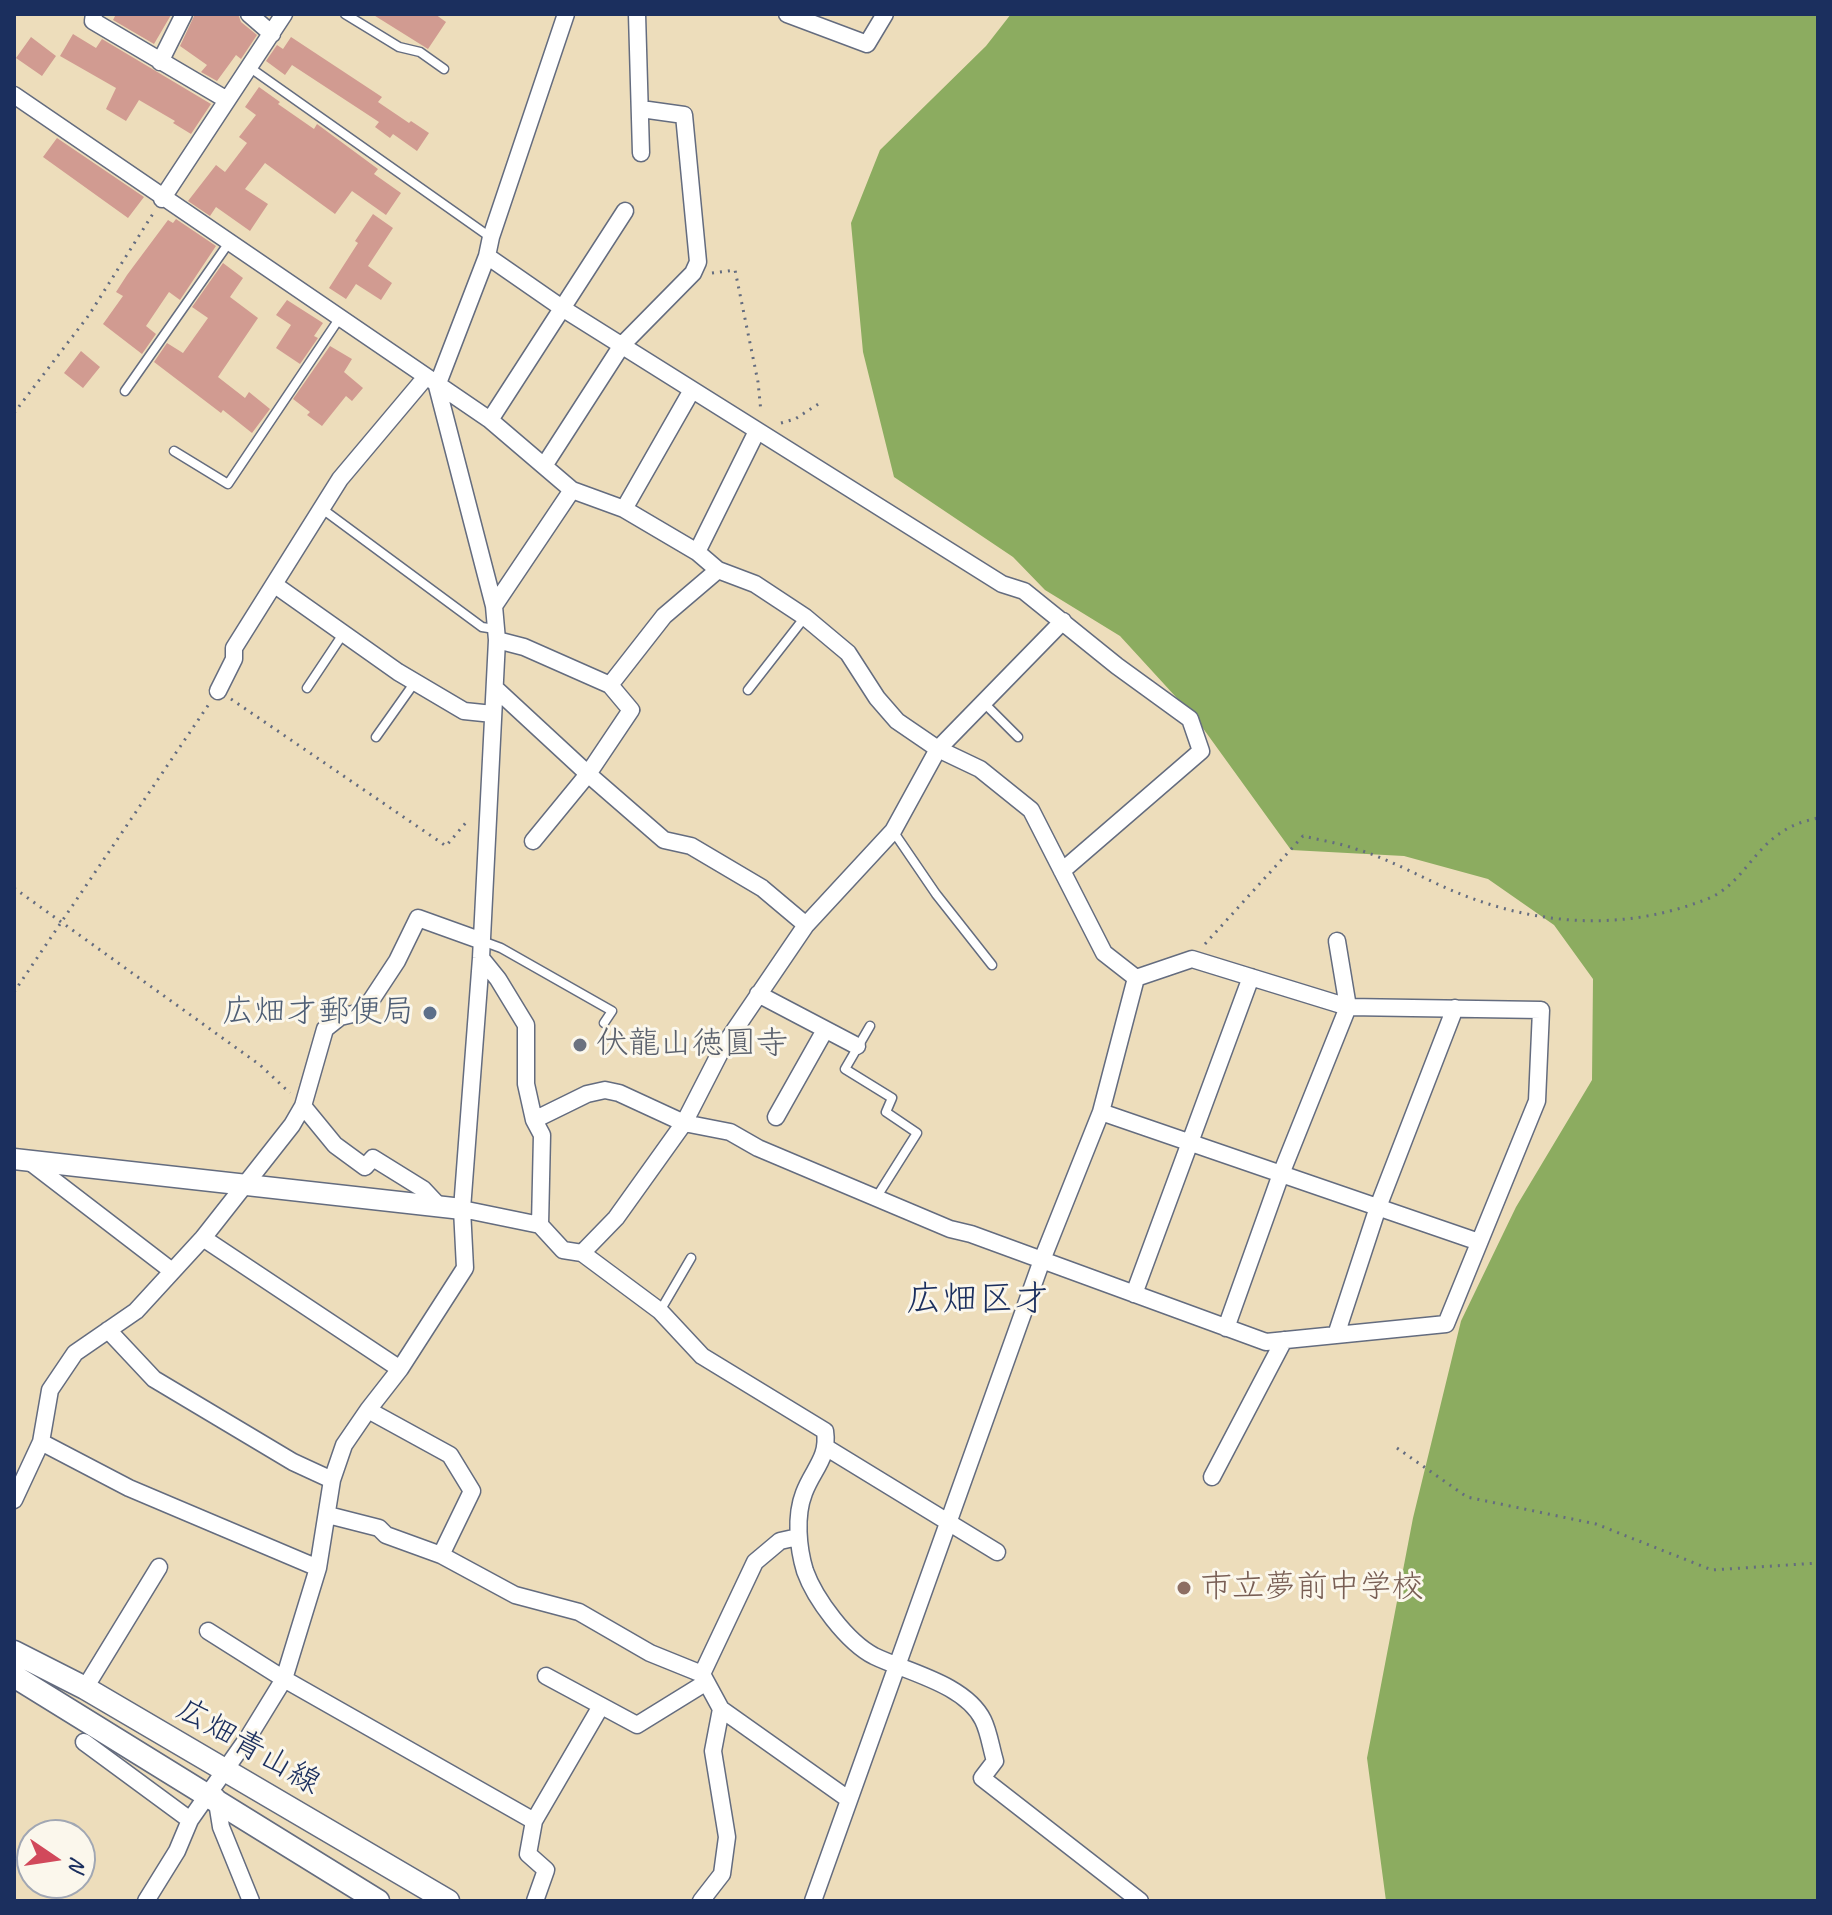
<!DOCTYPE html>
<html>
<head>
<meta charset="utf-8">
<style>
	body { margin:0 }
	#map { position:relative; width:1832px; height:1915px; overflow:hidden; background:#edddbb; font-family:Caveat,sans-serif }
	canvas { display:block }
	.frame { position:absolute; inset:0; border:16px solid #1b2f5e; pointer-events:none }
	.north { position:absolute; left:16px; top:1819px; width:80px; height:80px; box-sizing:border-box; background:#fbf7ec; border:2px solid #a1a7b3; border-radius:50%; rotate:103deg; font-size:22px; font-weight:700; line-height:32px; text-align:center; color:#1b2f5e }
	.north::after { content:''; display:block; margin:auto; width:28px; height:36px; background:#d1495b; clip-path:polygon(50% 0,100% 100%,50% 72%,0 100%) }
</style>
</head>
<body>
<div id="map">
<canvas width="1832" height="1915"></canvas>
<div class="frame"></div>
<div class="north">N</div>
</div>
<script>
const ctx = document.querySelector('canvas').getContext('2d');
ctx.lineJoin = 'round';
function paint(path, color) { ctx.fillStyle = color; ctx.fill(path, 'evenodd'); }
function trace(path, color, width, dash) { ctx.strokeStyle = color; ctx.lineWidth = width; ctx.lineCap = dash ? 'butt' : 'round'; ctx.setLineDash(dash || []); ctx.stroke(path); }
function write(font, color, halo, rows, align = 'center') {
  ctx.font = font + ' Caveat,"Klee One",sans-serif'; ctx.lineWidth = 6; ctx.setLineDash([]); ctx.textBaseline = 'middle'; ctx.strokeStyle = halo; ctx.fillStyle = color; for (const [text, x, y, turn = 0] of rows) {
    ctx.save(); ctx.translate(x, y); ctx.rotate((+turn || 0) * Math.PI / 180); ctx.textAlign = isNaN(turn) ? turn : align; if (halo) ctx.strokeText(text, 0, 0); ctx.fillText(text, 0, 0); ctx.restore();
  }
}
paint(new Path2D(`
	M1011,14h807v1887h-432l-19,-143 46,-240 48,-197 55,-114 76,-127 1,-101 -39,-54 -66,-46 -84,-23 -113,-6 -94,-130 -77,-84 -75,-46 -32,-33 -119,-80 -31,-125 -12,-129 29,-73 106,-104z`), '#8cac60');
paint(new Path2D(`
	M116,14h54l1,1 -17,29 -41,-24z
	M195,14h43l3,8 16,13 -16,24 -5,-4 -19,26 -16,-9 6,-7 -27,-19z
	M372,14h63l11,8 -18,27z
	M73,34l23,14 6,-9 109,65 -20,30 -18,-11 2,-2 -36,-21 -13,21 -20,-12 10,-21 -56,-32z
	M31,37l25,19 -14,20 -26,-18z
	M291,37l91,60 -4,5 31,21 2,-2 18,12 -12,18 -24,-17 -3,4 -15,-11 4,-5 -87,-57 -7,10 -19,-14 11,-16 6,4z
	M259,87l21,15 -2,2 36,25 3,-5 61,45 -4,5 27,19 -15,22 -34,-24 -17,23 -70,-51 -20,26 23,15 -18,27 -34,-24 -6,9 -22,-15 28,-36 9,7 22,-29 -8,-6 17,-22 -11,-8z
	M57,138l87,59 -16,21 -85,-61z
	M373,214l20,14 -25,38 24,17 -11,17 -25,-16 -10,15 -17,-11 29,-45 -3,-2z
	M176,219l40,27 -36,54 -11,-8 -23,34 10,8 -14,20 -39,-30 20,-28 -7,-4 11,-17 41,-55 5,3z
	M223,263l20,15 -13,19 28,21 -40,59 27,21 4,-6 21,17 -18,24 -29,-23 -2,3 -67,-51 13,-19 16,10 25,-35 -16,-11z
	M287,300l36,23 -9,13 4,2 -18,26 -24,-16 15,-23 -15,-10z
	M330,346l22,13 -8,13 19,16 -11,13 -6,-5 -24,30 -15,-11 3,-3 -17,-13z
	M81,351l19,16 -17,21 -19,-15z`), '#d19b91');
const service = new Path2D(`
	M345,14l54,33 21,5 24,17
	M249,67l241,170
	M125,391l103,-147
	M174,451l54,33 111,-165
	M321,508l161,119 13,2
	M307,688l36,-54
	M748,690l57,-73
	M983,702l35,35
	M376,737l39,-55
	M893,831l43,63 56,71
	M482,941l19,7 111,63 -8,12
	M870,1026l-25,43 47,29 -6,14 31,21 -41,65
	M660,1311l31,-53`);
const minor = new Path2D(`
	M94,14l-1,7 134,79
	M249,14l23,20
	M637,14l4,139
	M787,14l80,30 18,-30
	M160,62l24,-48
	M14,95l476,325 82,70 52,19 73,43 21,18 37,14 50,33 43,36 29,45 20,23 41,28 42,20 51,41 73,143 32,25
	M162,199l122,-185
	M487,256l75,52 440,276 22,7 93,75 73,53 11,32 -139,120
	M490,420l135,-209
	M544,466l78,-121 71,-72 5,-11 -14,-147 -43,-6
	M624,509l68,-119
	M697,552l60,-121
	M275,585l123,87 66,39 29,3
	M494,606l78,-116
	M497,640l27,7 86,38 21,25 -43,64 -55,67
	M610,685l54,-69 54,-46
	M495,688l93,86 76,66 27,6 71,42 44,37
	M218,691l16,-32v-11l106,-169 85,-101
	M481,958l17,21 28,46v59l8,36 8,15 -2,90
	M1192,959l156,48 193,3 -4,91 -91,223 -180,18 -224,-82 59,-148 35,-134z
	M758,994l99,52
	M303,1106l32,39 30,22 8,-9 50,31 15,16
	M1101,1112l378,130
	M776,1117l49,-87
	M534,1120l53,-26 18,-4 14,3 65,30 46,9 28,16 192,81 21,5 71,26 -229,641
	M30,1162l142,109
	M462,1209l78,16 23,25 19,3 78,58 42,45 123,75c4,27 -12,38 -21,62 -9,23 -6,55 1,78 10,28 42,71 69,85 33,16 91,28 109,64 6,12 8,28 12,41l-13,17 158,123
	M203,1238l197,131
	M582,1253l34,-35 68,-95 39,-76 83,-122 87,-94 45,-82 125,-128
	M1134,1294l117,-317
	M1226,1328l55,-154 67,-167 -11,-66
	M108,1330l46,49 139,83 39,18
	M1336,1335l42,-128 77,-199
	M368,1410l82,45 22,36 -31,64
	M41,1442l88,46 189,80
	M827,1448l170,104
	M1212,1477l72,-137
	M14,1500l27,-58 9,-52 25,-37 61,-42 67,-73 89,-113 11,-19 22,-77 15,-12 17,-4 13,-11 27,-41 21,-43 64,23
	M328,1515l51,13 7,7 55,20 74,40 64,17 71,41 52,21
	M208,1631l76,48 250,142
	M546,1676l91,49 68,-42
	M85,1688l74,-121
	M721,1709l127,90
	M84,1742l106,78
	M216,1796l5,31 30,74
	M146,1901l31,-50 13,-31 59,-84 35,-57 34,-111 14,-88 12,-35 24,-35 32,-41 65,-101 -3,-59 19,-251 16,-318 -3,-34 -57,-220 50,-130 4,-19 75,-223
	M535,1901l11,-31 -18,-16 6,-33 67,-115
	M701,1901l21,-27 5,-37 -14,-86 8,-42 -19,-35 53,-112 25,-21 18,-4`);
const tertiary = new Path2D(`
	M14,1159l448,50`);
const secondary = new Path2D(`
	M14,1652l71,36 363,213
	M14,1676l364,225`);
trace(service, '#646c7f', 11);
trace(minor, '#646c7f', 19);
trace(tertiary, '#646c7f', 23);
trace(secondary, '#646c7f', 25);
trace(new Path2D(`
	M712,273l23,-3 23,112 3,30
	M14,413l75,-98 65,-103
	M781,423l14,-4 28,-18
	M231,699l215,147 23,-27
	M14,888l246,177 30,28
	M1205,944l98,-108c17,4 36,7 53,13 37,11 71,32 107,46 80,31 163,36 244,4 32,-12 45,-47 72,-65 12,-9 25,-13 39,-16
	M14,992l195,-288
	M1397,1448l70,49 129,27 116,46 106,-7`), '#646c7f', 3, [2, 6]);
trace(service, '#fff', 8);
trace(minor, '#fff', 16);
trace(tertiary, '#fff', 20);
trace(secondary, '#fff', 22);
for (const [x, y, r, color] of [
	[430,1013,8,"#5c6f8a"],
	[580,1045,8,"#6b7280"],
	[1184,1588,8,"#8d6e63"]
]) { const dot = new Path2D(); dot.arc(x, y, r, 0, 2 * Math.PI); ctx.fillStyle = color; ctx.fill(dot); trace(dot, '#fbf7ec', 3); }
write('32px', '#4e5e75', '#fbf7ec', [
	["広畑才郵便局",414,1013]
], 'right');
write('32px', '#5b616d', '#fbf7ec', [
	["伏龍山徳圓寺",596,1045]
], 'left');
write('32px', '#785e54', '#fbf7ec', [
	["市立夢前中学校",1200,1588]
], 'left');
write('32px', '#1b2f5e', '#fbf7ec', [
	["広畑青山線",248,1747,30]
]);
write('36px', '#1b2f5e', '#fbf7ec', [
	["広畑区才",978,1301]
]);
</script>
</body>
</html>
